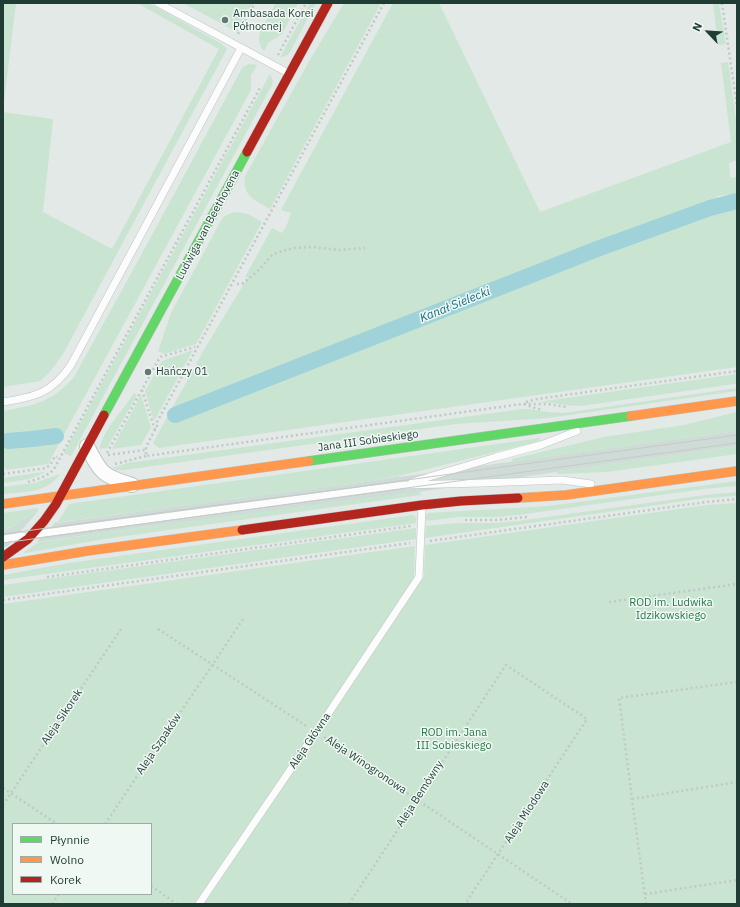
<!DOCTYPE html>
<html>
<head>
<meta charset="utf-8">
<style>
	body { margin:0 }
	#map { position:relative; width:740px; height:907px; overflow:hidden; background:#e2e9e6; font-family:"IBM Plex Sans",sans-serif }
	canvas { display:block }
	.frame { position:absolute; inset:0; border:4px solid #1f3d35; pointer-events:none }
	.legend { position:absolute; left:12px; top:823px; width:140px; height:72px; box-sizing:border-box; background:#f0f8f4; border:1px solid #9cada8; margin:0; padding:5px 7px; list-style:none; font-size:12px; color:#1f3d35 }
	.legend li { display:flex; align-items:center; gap:8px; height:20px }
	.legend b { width:20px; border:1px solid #9cada8 }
	.north { position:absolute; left:688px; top:12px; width:40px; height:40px; -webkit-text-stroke:3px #f0f8f4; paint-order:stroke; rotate:295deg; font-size:11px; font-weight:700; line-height:16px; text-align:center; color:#1f3d35 }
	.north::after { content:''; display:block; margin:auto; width:14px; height:18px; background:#1f3d35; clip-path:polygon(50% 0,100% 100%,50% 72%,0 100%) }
</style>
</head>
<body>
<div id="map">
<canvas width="740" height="907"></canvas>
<div class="frame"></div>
<ul class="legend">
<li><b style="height:5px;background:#63d668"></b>Płynnie</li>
<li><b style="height:5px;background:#ff974d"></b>Wolno</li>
<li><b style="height:5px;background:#b3261e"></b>Korek</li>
</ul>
<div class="north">N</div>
</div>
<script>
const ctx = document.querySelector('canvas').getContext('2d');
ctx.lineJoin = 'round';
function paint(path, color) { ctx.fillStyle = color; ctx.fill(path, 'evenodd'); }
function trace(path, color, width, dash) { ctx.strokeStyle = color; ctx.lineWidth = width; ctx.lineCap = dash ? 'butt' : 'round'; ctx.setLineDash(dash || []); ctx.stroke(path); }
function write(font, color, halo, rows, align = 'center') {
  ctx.font = font + ' "IBM Plex Sans",sans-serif'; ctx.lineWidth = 3; ctx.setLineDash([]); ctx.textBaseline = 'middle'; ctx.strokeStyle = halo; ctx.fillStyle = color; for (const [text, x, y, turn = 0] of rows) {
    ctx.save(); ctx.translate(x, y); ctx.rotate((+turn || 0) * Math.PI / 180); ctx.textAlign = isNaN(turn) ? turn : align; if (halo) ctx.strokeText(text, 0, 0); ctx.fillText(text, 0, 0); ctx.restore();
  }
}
paint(new Path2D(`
	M737,431v15l-178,25 -2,1 -167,24 -93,12 -58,7 -55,7 -1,1 -3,-1 -144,20 12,-10 8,-11 1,2 122,-17 194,-25 22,-4 2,-2 2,2z
	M38,511l-30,35 -5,1v-17l9,-3 20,-12z`), '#cfdbd6');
paint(new Path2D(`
	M3,3h13l-13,107z
	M137,3h12l73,41 5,5 -164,305 -13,18 -10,9 -37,6v-275l50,7 -10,93 69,37 107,-200z
	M183,3h70l-16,29z
	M276,3h22l-16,31 -13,8 -5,9c-5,-6 -6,-11 -4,-19z
	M310,3h6l-26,49 -4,4 -6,1z
	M344,3h37l-111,206c-14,-8 -29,-14 -25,-33l66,-118z
	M393,3h46l101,209 191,-70 -10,-79 7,-1 9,64v34l-8,3 1,15 7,-1v17l-21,2 2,3 12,11h7v157l-578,81 -6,-5 52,-95 43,-71h-3l27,-49 10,5 4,-6 5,-14 -10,-3z
	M713,3h6l7,41 -8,1z
	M249,64l8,1 -6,10v15l-203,374 -42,6 -3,-4v-55c32,-6 48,-8 71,-34l65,-118 102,-189 2,-3z
	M270,74l3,7 -1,4 -201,371h-1l-6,-3z
	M237,212l11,2 14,8 -66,122 -32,10 -6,-3 13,-38 51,-94c4,-5 9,-6 15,-7z
	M193,350l-39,71 -9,-30 17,-30z
	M737,374v9l-3,1 -153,22c-15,0 -29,-4 -43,-4z
	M737,388v3l-189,27 -92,6 -332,46h-7l-5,-2 16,-5 395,-54h5l19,3 17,1z
	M134,393l3,2 -30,53 -7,1c1,-17 25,-41 34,-56z
	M141,395l10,32 -10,18 -29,4z
	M737,412v19l-224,31 -1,-3 92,-22 80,-12z
	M540,438v3l-141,35 -2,-1 -2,1 -22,5 -194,25 -118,16h-3l11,-18z
	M737,446v8l-130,18 -50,2v-2l2,-1z
	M44,472v1l-15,6 -26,4v-5z
	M60,474c-12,19 -37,18 -57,20v-7l32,-4 22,-8z
	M737,481v5l-33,3 -186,26 -22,2h-38l-32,4v-6l2,-2 120,-7z
	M420,491l1,4 -310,43 -86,15 -1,-1 15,-10 141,-20 3,1 1,-1c79,-11 158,-21 236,-31z
	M737,492v4l-31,2 -281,40 1,-12 31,-3h40l21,-2 187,-26z
	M737,503v401h-734v-300l412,-58 -1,30 10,1 1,-32 282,-40zM13,824h138v70h-138z
	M38,508v3c-11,9 -22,14 -35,19v-17z
	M413,515l3,3v5l-413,57v-5l66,-12z
	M416,528v11l-413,58v-12z`), '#cae4d2');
trace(new Path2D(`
	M175,415l374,-147 48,-19 113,-41 27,-7
	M8,441l24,-2 24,-3`), '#a0d2da', 16);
const lane = new Path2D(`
	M158,3l132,71
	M3,402c32,-5 49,-9 68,-37l170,-317
	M412,482l84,-25 45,-12 36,-14
	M37,534l367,-49 78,-2 80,-3 29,4
	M3,539l20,-3
	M199,904l117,-172 103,-155 3,-70`);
const street = new Path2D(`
	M87,446c14,27 15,30 45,39`);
const fast = new Path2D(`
	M104,415l143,-263
	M309,461l322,-45`);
const slow = new Path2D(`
	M631,416l106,-15
	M518,498l48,-3 171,-24
	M3,504l306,-43
	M3,565l84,-14 155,-21`);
const jam = new Path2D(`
	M247,152l81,-149
	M242,530l180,-25 39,-4 57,-3
	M3,557l25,-18 16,-18 12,-17 48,-89`);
trace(lane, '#bfc6c3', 8);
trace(street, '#bfc6c3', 16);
trace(fast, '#bec6c3', 10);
trace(slow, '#bec6c3', 10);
trace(jam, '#bec6c3', 10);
trace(new Path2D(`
	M384,3l-227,419 1,2 -12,23v9l376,-52h25l20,3
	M722,3l15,104
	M238,34l17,-31
	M278,55l28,-52
	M237,284h5l17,-14 14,-16 20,-6 20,-1 26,3 26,-2
	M142,390l13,40
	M526,402l11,-3 200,-28
	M524,404l11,4 7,2
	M107,453l53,-96 35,-10
	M108,455l37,-5
	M115,464l31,-8
	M3,474l43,-6 4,-3 5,-9 2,1
	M28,482c9,-3 19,-5 26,-13l207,-383
	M465,520h32l31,-3
	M430,541l276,-39 31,-3
	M47,577l364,-51
	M3,600l407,-57
	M609,602l128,-18
	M158,629l150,98
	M324,737l248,167
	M3,788l54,36
	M632,799l105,-17
	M3,805l118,-176
	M105,824l108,-160 30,-45
	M151,886l26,18
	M645,894l92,-14
	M52,904l7,-10
	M349,904l157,-239 81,54 -122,185
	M646,904l-14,-105 -13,-101 118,-16`), '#bfc9c5', 2.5, [2, 3]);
trace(lane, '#fbfcfb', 7);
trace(street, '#fbfcfb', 14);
trace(fast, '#63d668', 9);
trace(slow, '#ff974d', 9);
trace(jam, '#b3261e', 9);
trace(new Path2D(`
	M3,534l207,-28 87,-11 440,-60
	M3,543l734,-100`), '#c6cac9', 1);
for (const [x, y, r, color] of [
	[225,20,4,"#637973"],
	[148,372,4,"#637973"]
]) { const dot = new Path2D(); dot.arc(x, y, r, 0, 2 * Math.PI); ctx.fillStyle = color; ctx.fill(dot); trace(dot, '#f0f8f4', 1.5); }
write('11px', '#1f3d35', '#f0f8f4', [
	["Ambasada Korei",233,14],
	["Północnej",233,27],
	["Hańczy 01",156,372]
], 'left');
write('11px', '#1f3d35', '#f0f8f4', [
	["Ludwiga van Beethovena",208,225,-62],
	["Jana III Sobieskiego",368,441,-8],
	["Aleja Sikorek",62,717,-56],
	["Aleja Główna",310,741,-56],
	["Aleja Szpaków",159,744,-56],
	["Aleja Winogronowa",366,765,34],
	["Aleja Bemówny",420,794,-57],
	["Aleja Miodowa",527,812,-57]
]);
write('11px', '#267746', '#f0f8f4', [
	["ROD im. Ludwika",671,603],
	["Idzikowskiego",671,616],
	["ROD im. Jana",454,733],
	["III Sobieskiego",454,746]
]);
write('italic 12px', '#156b7d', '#f0f8f4', [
	["Kanał Sielecki",455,305,-22]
]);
</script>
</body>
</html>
